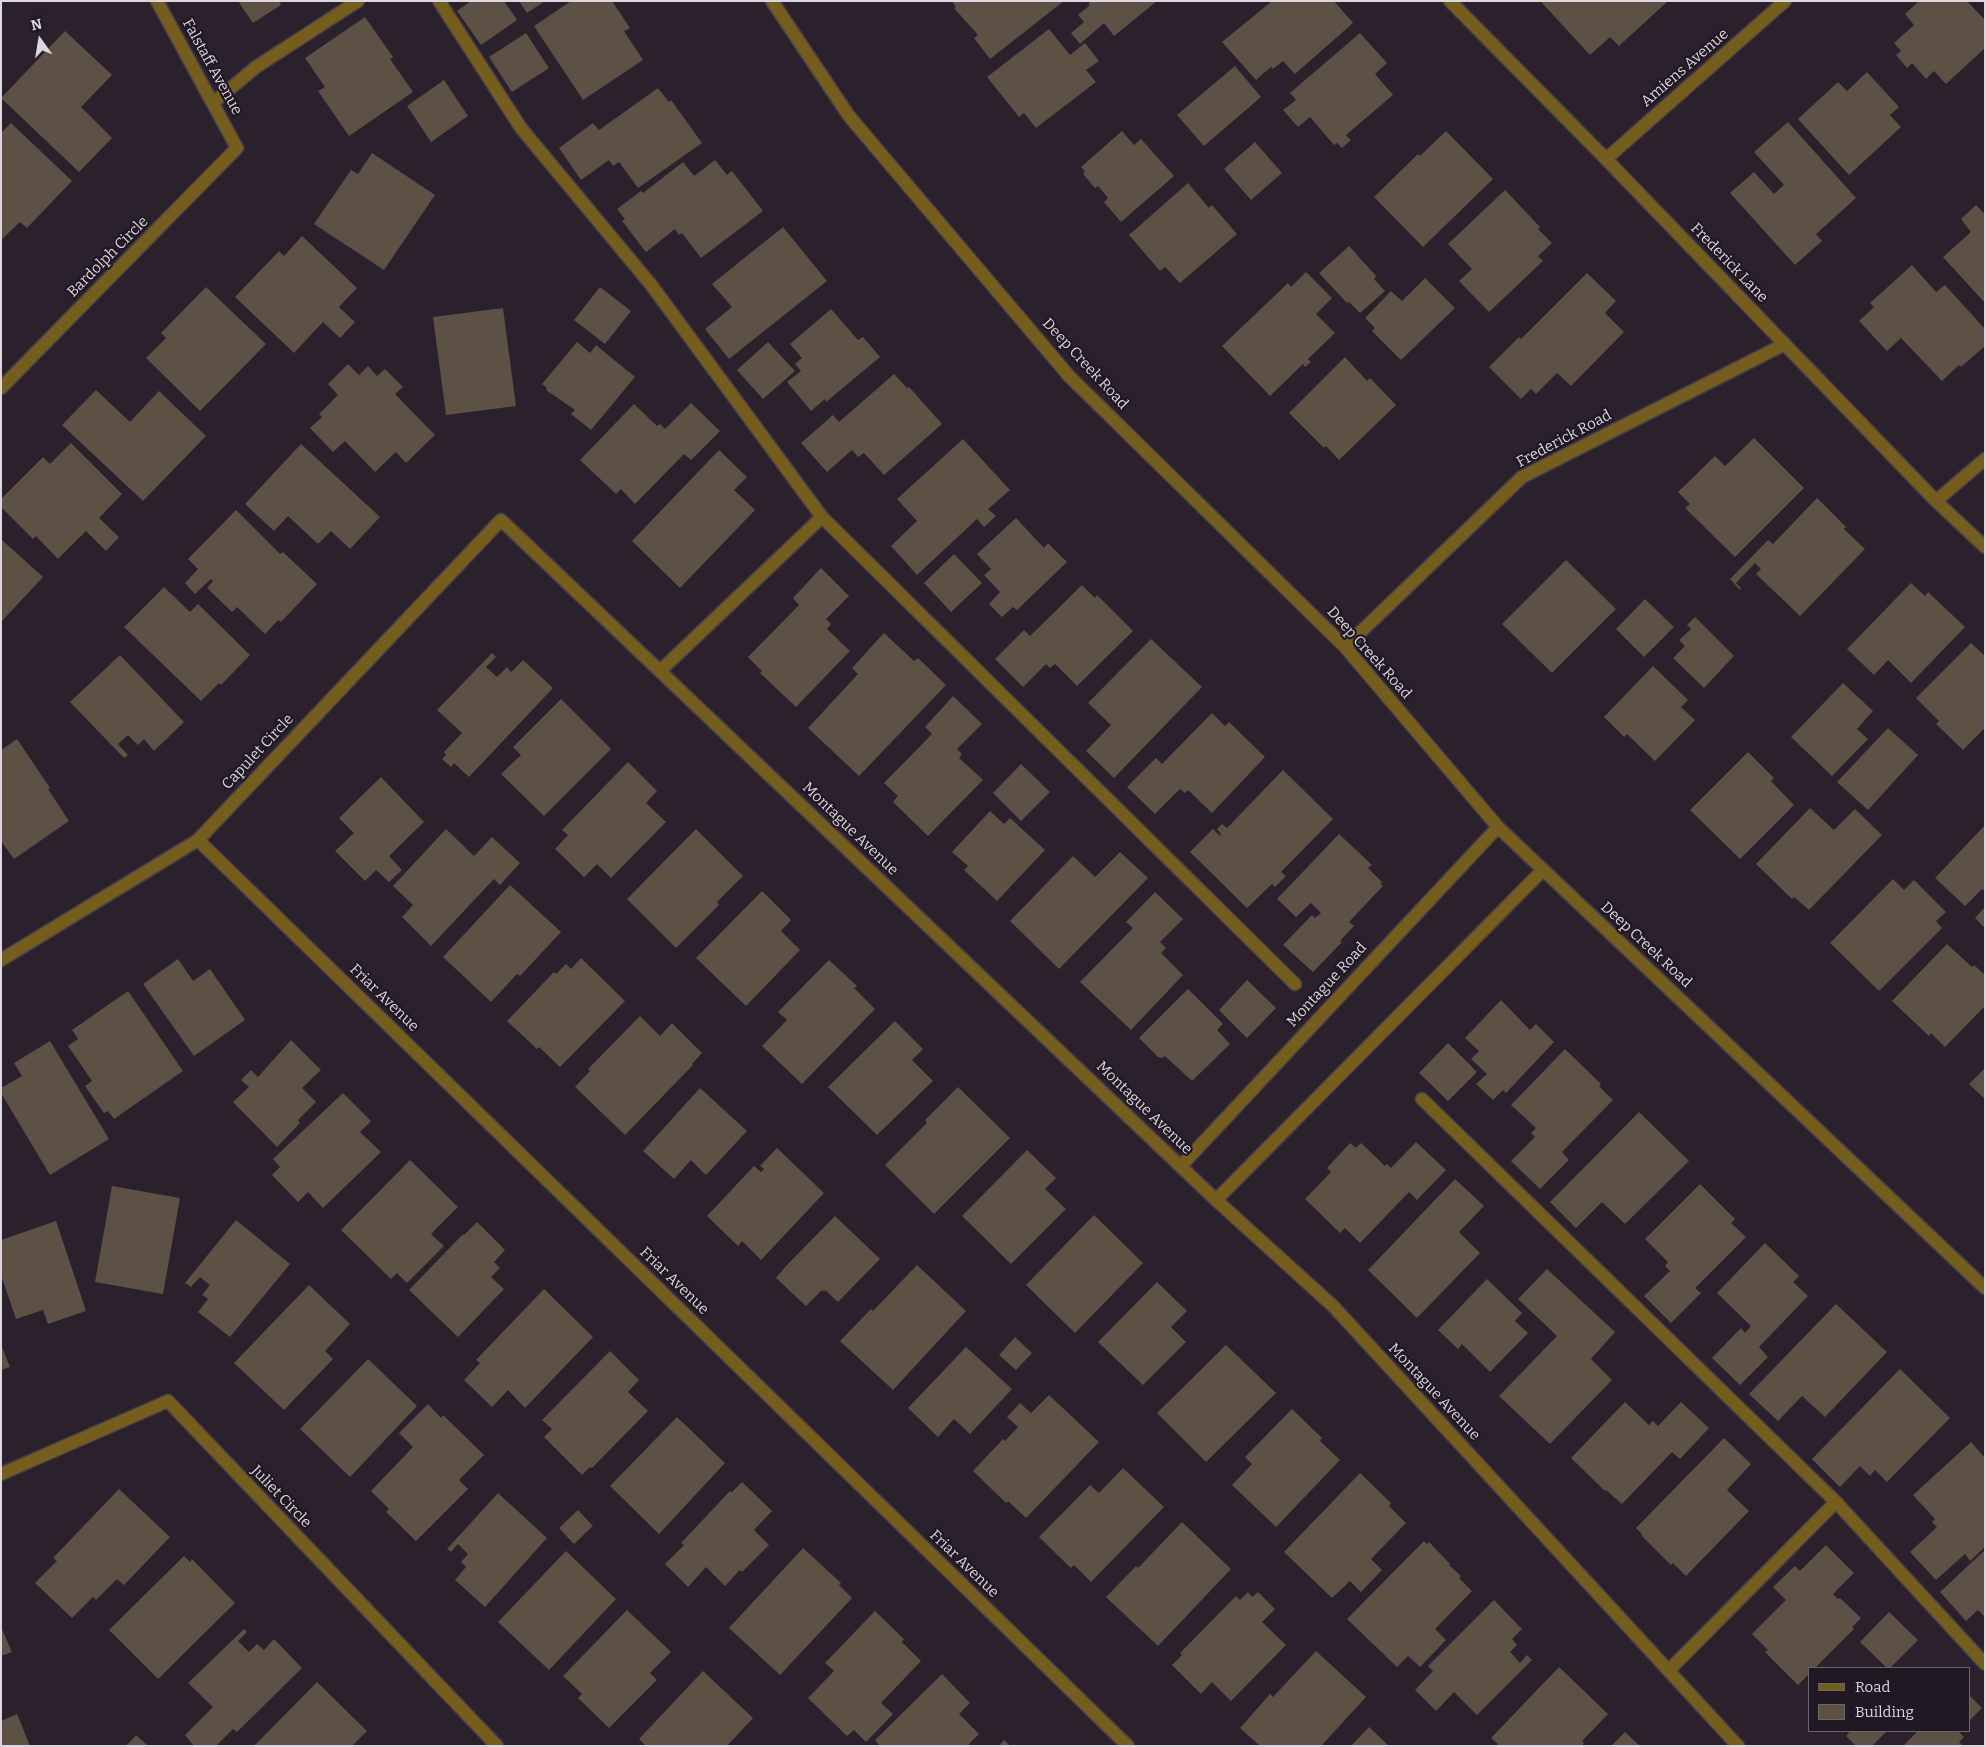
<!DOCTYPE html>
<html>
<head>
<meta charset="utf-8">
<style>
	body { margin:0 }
	#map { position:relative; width:1986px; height:1747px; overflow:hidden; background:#2a212c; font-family:Bitter,serif }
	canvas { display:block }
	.frame { position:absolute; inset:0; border:2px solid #dcd6de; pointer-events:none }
	.legend { position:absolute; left:1808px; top:1667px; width:162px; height:65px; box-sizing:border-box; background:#201822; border:1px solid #6b646d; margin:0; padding:6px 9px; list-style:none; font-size:15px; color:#dcd6de }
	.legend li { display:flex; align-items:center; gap:10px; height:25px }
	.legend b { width:25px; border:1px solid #6b646d }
	.north { position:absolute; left:15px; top:15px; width:50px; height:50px; -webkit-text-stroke:4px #201822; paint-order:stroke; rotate:347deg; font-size:14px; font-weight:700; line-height:20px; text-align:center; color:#dcd6de }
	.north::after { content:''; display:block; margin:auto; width:18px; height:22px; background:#dcd6de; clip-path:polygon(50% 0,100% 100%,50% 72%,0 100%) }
</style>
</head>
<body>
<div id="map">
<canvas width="1986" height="1747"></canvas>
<div class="frame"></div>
<ul class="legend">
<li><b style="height:6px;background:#755d1e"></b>Road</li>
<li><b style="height:14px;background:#5d5045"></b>Building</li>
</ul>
<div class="north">N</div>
</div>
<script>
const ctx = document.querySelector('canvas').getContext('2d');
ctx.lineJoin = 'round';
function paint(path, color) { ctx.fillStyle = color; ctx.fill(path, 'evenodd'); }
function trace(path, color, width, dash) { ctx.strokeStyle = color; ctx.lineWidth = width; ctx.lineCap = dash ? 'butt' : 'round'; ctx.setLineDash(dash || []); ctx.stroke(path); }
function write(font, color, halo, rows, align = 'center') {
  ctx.font = font + ' Bitter,serif'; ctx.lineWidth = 4.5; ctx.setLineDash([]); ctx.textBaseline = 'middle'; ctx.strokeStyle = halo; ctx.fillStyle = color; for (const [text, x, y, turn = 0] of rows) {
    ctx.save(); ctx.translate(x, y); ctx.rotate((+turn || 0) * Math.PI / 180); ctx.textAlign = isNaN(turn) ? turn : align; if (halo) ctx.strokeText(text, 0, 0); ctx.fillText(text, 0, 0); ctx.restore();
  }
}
paint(new Path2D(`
	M238,1h41l2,4 -28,18z
	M471,1h33l13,19 -36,25 -24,-34z
	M519,1h26l-18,12z
	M571,1h41l18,27 -6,3 19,29 -60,40 -49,-74z
	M955,1h109l-74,58 -16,-21 4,-3 -24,-27 2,-1 -3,-4z
	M1091,1h66l-43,35 -10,-13 -24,21 -9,-11 13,-11 -6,-7 12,-10 -2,-1z
	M1272,1h62l19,22 -58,51 -12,-13 -10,8 -2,-2 -15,13 -34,-38z
	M1543,1h125l-49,45 -9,-9 -20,18 -48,-52z
	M1919,1h48l18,19v28l-39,36 -12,-13 -8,8 -14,-16 -5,5 -11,-13 5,-4 -7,-8 20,-18 -9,-11z
	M365,17l28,40 -3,2 23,33 -64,44 -31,-45 7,-4 -20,-29z
	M1049,29l21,26 15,-12 14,18 -13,9 10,12 -60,46 -12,-15 -5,4 -32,-40z
	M65,31l47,44 -31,32 31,31 -33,34 -78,-74z
	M526,33l23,35 -37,24 -23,-35z
	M1360,33l27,30 -12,11 18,21 -47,40 5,5 -9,8 -5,-5 -3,2 -24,-28 -12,10 -15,-17 13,-10 -6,-7z
	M1235,66l26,31 -57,49 -27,-31z
	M1867,72l32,35 -9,8 11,12 -52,48 -51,-56 40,-37 9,9z
	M444,80l24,36 -37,26 -24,-36z
	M658,88l11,14 2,-2 31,43 -64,45 -19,-26 -6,4 -4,-6 -28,20 -22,-32 34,-25 6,7z
	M1788,122l68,76 -40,36 6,7 -27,24 -65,-72 24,-21 20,22 10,-9 -30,-33z
	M11,123l61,58 -45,47 -7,-6 -19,18v-107z
	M1122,131l12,14 7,-6 33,37 -53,46 -17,-20 4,-4 -10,-12 -3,2 -12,-14 2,-2 -4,-5z
	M1446,131l47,48 -70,68 -49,-50 44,-43 2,2z
	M1255,142l27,31 -31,27 -27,-31z
	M372,153l63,42 -51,75 -70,-46 37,-54 7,4z
	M715,160l12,15 5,-4 31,40 -62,47 -19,-25 -3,2 -4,-6 -29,23 -24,-31 3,-2 -8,-10 24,-18 2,2 40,-31 11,14z
	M1188,183l21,25 3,-3 25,29 -57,49 -15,-16 -5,4 -31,-36z
	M1505,190l35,37 -2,2 14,14 -14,13 5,5 -54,51 -30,-31 13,-12 -24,-25z
	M1976,205l9,9v89l-42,-46 28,-25 -10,-13z
	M783,227l44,54 -98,78 -24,-30 27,-22 -20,-23z
	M302,236l55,52 -18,19 16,15 -15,16 -17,-16 -29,31 -59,-56 44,-46 5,5z
	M1349,246l27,30 -2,3 11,12 -25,22 -11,-11 -2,1 -28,-30z
	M1912,265l24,27 9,-7 40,44v17l-24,21 -2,-2 -17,16 -41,-43 -14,13 -28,-30 15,-14 -4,-4z
	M1306,272l26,26 -16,16 19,19 -27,26 3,3 -6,5 -2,-3 -33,32 -48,-50 66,-63 3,4z
	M1587,273l29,28 -11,12 19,19 -53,54 -14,-13 -21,21 -5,-5 -10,10 -32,-32 30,-30 2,2z
	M1425,278l30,30 -54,52 -29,-29 3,-3 -10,-10 26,-27 11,10z
	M206,287l60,57 -66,67 -54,-53 20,-20 -5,-5z
	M600,287l31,24 -26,33 -31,-24z
	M503,308l13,98 -70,9 -13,-98z
	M831,309l27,31 5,-3 17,20 -54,45 -1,-3 -14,12 -24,-29 14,-11 -6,-7 7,-6 -12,-14z
	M577,342l13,11 6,-8 39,32 -44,53 -20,-16 4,-4 -29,-20 1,-2 -5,-4z
	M768,342l27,29 -32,28 -26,-29z
	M1345,357l22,24 3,-3 26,27 -57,55 -13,-14 -2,2 -35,-35z
	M348,364l11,11 9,-9 9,10 8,-7 18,18 -8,7 40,41 -29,28 -10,-11 -21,20 -30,-31 -12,11 -23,-24 12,-11 -3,-3 19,-19 -10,-11z
	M894,374l13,14 2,-1 33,37 -58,51 -20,-22 -6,4 -6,-7 -25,22 -26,-29 32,-28 6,7z
	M96,390l34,32 29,-31 47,45 -63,65 -81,-76z
	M691,403l29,28 -29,29 -7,-6 -49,50 -14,-15 -5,5 -36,-34 54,-56 23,22 3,-2 5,5z
	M1754,438l50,50 -69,69 -50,-49 5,-4 -12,-12 37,-36 10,10z
	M963,439l47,51 -22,19 8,7 -12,11 -7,-8 -60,56 -26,-29 26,-25 -20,-22z
	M71,443l51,51 -23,24 20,19 -13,14 -20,-20 -28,28 -22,-23 -3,3 -32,-32v-8l42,-42 7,7z
	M301,444l79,73 -30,32 -19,-18 -13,13 -30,-28 -14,15 -29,-27z
	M719,450l28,27 -13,13 21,20 -75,78 -48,-47z
	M1817,498l29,29 -2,2 21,20 -65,67 -44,-42 5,-5 -6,-6 -19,20 5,5 -1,2 -10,-11 38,-39 5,4z
	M236,510l44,44 3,-2 34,32 -36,38 -3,-2 -13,14 -28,-27 -5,5 -25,-24 6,-7 -2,-2 -16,15 -10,-11 13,-14 -10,-10z
	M1016,518l28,30 4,-5 19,19 -50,48 -4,-3 -11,10 -13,-13 11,-12 -16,-17 7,-6 -14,-15z
	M1,539l42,38 -42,45z
	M954,554l28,29 -31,29 -27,-29z
	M1566,560l50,49 -64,64 -50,-49z
	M821,568l28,28 -23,23 5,5 -4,5 23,22 -54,56 -36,-34 2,-2 -14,-14 51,-52 -6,-7z
	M1911,583l14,13 3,-4 37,35 -54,56 -23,-23 -14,15 -27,-26z
	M1082,585l13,13 2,-3 36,36 -56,55 -22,-22 -5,4 -4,-4 -23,23 -28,-28 29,-29 6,6z
	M164,587l26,25 8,-8 52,51 -29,30 -2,-2 -18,18 -77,-74z
	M1645,599l29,28 -30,30 -28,-28z
	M1695,617l39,39 -30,32 -31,-30 12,-12 -6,-6 12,-11 -4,-4z
	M884,633l30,28 4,-3 28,27 -87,91 -51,-48 50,-54 -6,-6z
	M1151,639l51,48 -88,91 -28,-27 25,-26 -23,-22z
	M1971,643l14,13v72l-22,22 -27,-26 3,-3 -23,-23z
	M492,653l4,4 -10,10 11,10 10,-10 4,5 12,-12 30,28 -84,89 -15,-14 -3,4 -9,-8 4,-4 -2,-3 18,-19 -25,-23z
	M120,655l64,67 -30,29 -10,-12 -6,6 -10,-10 -10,9 10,11 -4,3 -54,-56z
	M1653,666l35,34 -7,7 14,13 -40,41 -28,-27 -3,3 -20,-20z
	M1843,683l30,28 -16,18 11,10 -36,37 -41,-39z
	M953,696l29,28 -25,25 5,5 -3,4 24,22 -55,56 -35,-34 5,-6 -14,-13 48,-49 -7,-7z
	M561,699l50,50 -67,67 -43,-42 20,-19 -8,-8z
	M1212,713l13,13 4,-4 36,35 -53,56 -24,-23 -3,3 -5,-4 -25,25 -28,-27 29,-29 6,6z
	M1888,728l30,27 -50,55 -31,-28z
	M17,739l33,49 -2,1 21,32 -55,38 -13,-18v-91z
	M1748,752l26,26 -3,3 23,24 -54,54 -50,-49z
	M628,762l29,29 -11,12 20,19 -55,56 -14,-14 -13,13 -29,-28 13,-14 -6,-5z
	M1021,764l29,28 -29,29 -28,-28z
	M1283,770l50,49 -52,53 5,4 -11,11 -3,-3 -25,24 -57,-56 23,-23 7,7 1,-2 -4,-5 5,-5 5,4z
	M381,777l43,45 -35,34 13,14 -13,12 -13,-12 -11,11 -30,-30 19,-18 -15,-15z
	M1810,808l24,22 21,-21 27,26 -73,75 -15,-13 -2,2 -36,-35z
	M990,811l14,13 6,-6 35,32 -48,51 -33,-31 4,-4 -16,-14z
	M1985,825v66l-3,-2 -17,17 -30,-28z
	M446,829l28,27 18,-19 28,26 -20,22 -6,-6 -63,67 -29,-29 11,-12 -20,-19z
	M696,829l47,47 -26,26 2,3 -43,43 -49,-49z
	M1339,834l33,31 -4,3 14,14 -2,2 3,2 -34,36 5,4 -14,15 2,1 -29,30 -30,-27 29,-30 3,3 6,-5 -10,-10 -15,14 -19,-18z
	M1120,852l28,26 -89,91 -49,-48 63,-65 22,21z
	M1893,879l11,11 10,-10 32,32 -10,9 6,7 -63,63 -49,-48z
	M510,885l51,47 -41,44 -3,-2 -26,28 -48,-45z
	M762,891l29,29 -10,11 19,19 -54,56 -50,-48z
	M1155,892l28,27 -23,23 6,6 -5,5 22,22 -52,55 -51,-48 53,-54 -7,-6z
	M1985,907v21l-10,-10z
	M1947,944l25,23 2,-2 11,10v31l-40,41 -14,-14 -2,3 -37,-35z
	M581,958l44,43 -65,66 -21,-20 -2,2 -30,-28 47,-49 2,2 10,-10 5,5z
	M178,959l15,22 17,-12 35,51 -51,36 -51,-72z
	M829,960l28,26 -3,2 21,21 -73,75 -40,-38 25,-26 -9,-8z
	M1247,980l29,28 -29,30 -28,-28z
	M1188,989l35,35 -6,6 13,14 -38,37 -27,-25 -3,2 -4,-1 -19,-19z
	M128,991l55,80 -69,48 -6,-8 -4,2 -19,-27 7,-5 -24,-35 10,-7 -6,-9z
	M1501,1000l29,30 6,-6 18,18 -48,51 -3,-3 -10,10 -17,-16 11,-10 -16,-15 8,-8 -14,-13z
	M640,1016l20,20 12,-13 30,30 -10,11 1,1 -68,70 -50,-48 15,-16 -2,-2z
	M895,1021l28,28 -11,11 21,21 -56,54 -49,-48z
	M291,1040l30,30 -19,18 14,14 -18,18 2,3 -23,24 -44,-45 16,-15 -8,-7 10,-10 7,7z
	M50,1041l59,98 -59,36 -49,-82v-5l21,-12 -8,-13z
	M1448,1043l29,29 -29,29 -29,-28z
	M1565,1049l36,35 -2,2 14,14 -51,52 7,8 -29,29 -29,-28 24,-24 -4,-4 5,-5 -25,-23z
	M1985,1068v31l-16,-15z
	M958,1087l52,51 -76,76 -49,-49 42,-42 -2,-3z
	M700,1088l47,43 -41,44 -15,-15 -17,19 -31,-28z
	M343,1093l28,28 -11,11 21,20 -58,56 -15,-16 -10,10 -26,-27 8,-8 -7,-8z
	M1639,1112l50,49 -64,63 -23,-22 -26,26 -26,-26z
	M1416,1142l30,28 -29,30 -8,-8 -49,51 -15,-15 -5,5 -35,-34 26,-27 -4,-4 23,-25 6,5 5,-5 24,23 2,-2 4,4z
	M777,1148l47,45 -63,67 -19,-19 -4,5 -31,-30 47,-50 7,6 3,-3 -4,-3z
	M1027,1150l29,28 -11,11 21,20 -55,55 -49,-48z
	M410,1160l48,47 -27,27 13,12 -37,37 -10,-10 -6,6 -50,-49z
	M1455,1179l29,27 -25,26 21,21 -63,65 -49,-48z
	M1700,1184l35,35 -4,4 15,14 -51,51 6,5 -30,30 -27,-27 26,-25 -5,-5 3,-4 -23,-23z
	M112,1186l68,12 -17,96 -68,-12z
	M1094,1215l49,48 -68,70 -49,-48z
	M835,1216l45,43 -42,43 -13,-12 -1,2 -2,-2 -16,16 -30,-28 9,-11z
	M236,1220l54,44 -60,73 -32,-25 10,-13 -6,-4 8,-10 -10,-8 -9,10 -6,-4z
	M56,1221l30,90 -38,13 -5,-14 -27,9 -15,-44v-35z
	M477,1222l28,28 -11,12 6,6 -9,9 13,12 -46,48 -49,-47 54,-56 1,1z
	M1765,1243l34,33 -6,6 15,14 -49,51 9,10 -28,28 -28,-27 29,-30 4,5 6,-7 -34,-33z
	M917,1265l49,46 -73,79 -53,-49 31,-32 2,2z
	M1547,1269l68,63 -24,27 21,21 -62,64 -51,-48 58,-60 -39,-37z
	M1487,1279l35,34 -7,8 13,12 -38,39 -28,-28 -4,5 -20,-19z
	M1157,1282l30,29 -16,16 15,15 -43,43 -45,-43z
	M309,1285l41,39 -25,27 8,8 -49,51 -50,-47z
	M544,1289l49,48 -68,71 -17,-18 -16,17 -28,-27 16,-17 -4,-3z
	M1836,1304l51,48 -62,65 -23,-21 -24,25 -29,-27z
	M1015,1337l17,16 -16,17 -17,-15z
	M1,1345l9,22 -9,3z
	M1226,1345l50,48 -70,69 -49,-49z
	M966,1347l46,42 -42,45 -16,-15 -16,18 -30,-29z
	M610,1351l29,29 -11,12 20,19 -56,57 -2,-1 -8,8 -38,-38 8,-8 -10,-9z
	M368,1359l49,47 -67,71 -50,-48z
	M1900,1369l50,49 -63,64 -12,-12 -5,6 -10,-10 -20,21 -28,-28z
	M1049,1395l50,47 -73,76 -18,-17 -2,2 -33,-32 30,-32 2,2 13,-14 -11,-10 13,-14 11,10z
	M1625,1402l24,23 4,-4 5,5 23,-24 28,26 -29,31 -8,-7 -50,52 -16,-14 -1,1 -34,-33z
	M428,1404l13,14 2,-3 41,40 -25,25 9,9 -52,52 -30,-29 3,-3 -18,-18 42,-44 -14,-14z
	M1292,1409l30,29 -2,3 20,19 -64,67 -44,-42 20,-21 -7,-7z
	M677,1417l48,46 -66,71 -49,-48z
	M1724,1438l27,26 -24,26 22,21 -63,65 -13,-13 -2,2 -30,-30 1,-1 -6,-6z
	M1971,1442l14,16v89l-15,14 -5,-7 -29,26 -26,-28 27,-25 -5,-5 3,-3 -22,-24z
	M1123,1468l41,39 -73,75 -17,-17 -3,3 -32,-31 51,-52 9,8z
	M1360,1473l31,30 -2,3 17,17 -35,36 11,11 -21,22 -11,-11 -18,17 -48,-46z
	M742,1482l30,29 -18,19 15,15 -27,27 -2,-2 -15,16 -19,-19 -18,20 -23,-23 19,-19 -3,-2 49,-52 2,1z
	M119,1489l51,48 -46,48 -7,-6 -21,21 -3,-3 -21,21 -37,-35 22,-22 -4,-3z
	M498,1493l49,45 -62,69 -30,-27 11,-13 -5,-5 7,-8 -10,-10 -7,8 -4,-3z
	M578,1510l15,16 -19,18 -15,-16z
	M1182,1522l49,47 -73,77 -52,-49 30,-31 2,2z
	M1424,1541l3,3 2,-2 21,22 -1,1 12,11 -2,2 13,13 -37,38 11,11 -26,27 -12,-11 -11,11 -50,-48z
	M1826,1545l28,28 -21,21 5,5 2,-1 21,20 -9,9 2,2 -39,39h-5v5l-12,12 -33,-33 3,-2 -16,-16 34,-34 -13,-13 22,-21 5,5z
	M803,1548l38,35 -2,2 13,13 -72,77 -51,-47z
	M1985,1550v67l-7,-7 -12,11 -26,-29z
	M566,1551l50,48 -67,71 -51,-48z
	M184,1556l6,6 2,-3 43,44 -77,76 -49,-49z
	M1248,1592l4,5 6,-5 17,17 -13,13 24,23 -55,56 -19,-19 -11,12 -29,-29 10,-10 -2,-2 56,-57 4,4z
	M1494,1600l28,29 -10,10 5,6 -7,7 10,11 7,-8 5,5 -55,55 -23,-23 -18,19 -21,-21 18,-19 -5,-5z
	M627,1610l44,42 -21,21 7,7 -48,48 -31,-30 4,-4 -19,-18z
	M875,1611l29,28 -2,3 19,19 -40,42 12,11 -27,28 -12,-12 -7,6 -39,-38 26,-27 -9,-8z
	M1889,1612l29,28 -28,28h-3l-27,-26z
	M1,1627l11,25 -11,4z
	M244,1629l3,3 -9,9 11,11 8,-8 7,6 10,-11 28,29 -65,64 -4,-3 -17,17h-22l-9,-11 28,-28 -25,-24z
	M1316,1651l50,46 -45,49h-61l-20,-18 30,-34 3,3z
	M1559,1667l49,47 -26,27 2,2 -2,3h-85l1,-2 -7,-6z
	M703,1671l50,47 -26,28h-81l-7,-7z
	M942,1674l28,29 -11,11 20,20 -12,12h-87l-5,-6z
	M317,1682l50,49 -15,15h-98z
	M1970,1696l12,12 -12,12z
	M17,1714l13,32h-29v-25z
	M1369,1727l20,19h-38z
	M1847,1731h40l-15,15h-16l-10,-10 3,-3z
	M1918,1731h40l6,6 -5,5 4,4h-60z
	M1625,1732l15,14h-29z
	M136,1735l12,11h-22z
	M1004,1740l6,6h-11z`), '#5d5045');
const minor = new Path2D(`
	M439,1l82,127 131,158 170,231 473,467
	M772,1l77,115 220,260 276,271 153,180 487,461
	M1450,1l156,158 330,342 49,46
	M213,103l43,-36 102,-66
	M1606,159l179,-158
	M1,388l236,-240 -80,-147
	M1936,501l49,-42
	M1345,647l177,-170 263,-133
	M660,671l162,-154
	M198,840l930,906
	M1,960l197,-120 303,-320 715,680 117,106 405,440
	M1422,1099l414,403 149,162
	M1181,1166l317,-339
	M1216,1200l327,-330
	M1,1474l167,-73 329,345
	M1669,1670l167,-168`);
trace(minor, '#463e48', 15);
trace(minor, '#755d1e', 12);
write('15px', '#dcd6de', '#201822', [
	["Falstaff Avenue",212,67,61],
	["Amiens Avenue",1685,68,-41],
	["Bardolph Circle",108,257,-45],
	["Frederick Lane",1729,263,46],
	["Deep Creek Road",1085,364,47],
	["Frederick Road",1564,439,-28],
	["Deep Creek Road",1369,653,48],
	["Capulet Circle",258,752,-47],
	["Montague Avenue",850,829,44],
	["Deep Creek Road",1646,945,43],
	["Montague Road",1327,985,-47],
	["Friar Avenue",384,998,44],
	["Montague Avenue",1144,1108,44],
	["Friar Avenue",674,1281,44],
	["Montague Avenue",1434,1392,47],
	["Juliet Circle",281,1497,46],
	["Friar Avenue",964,1564,44]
]);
</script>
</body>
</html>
